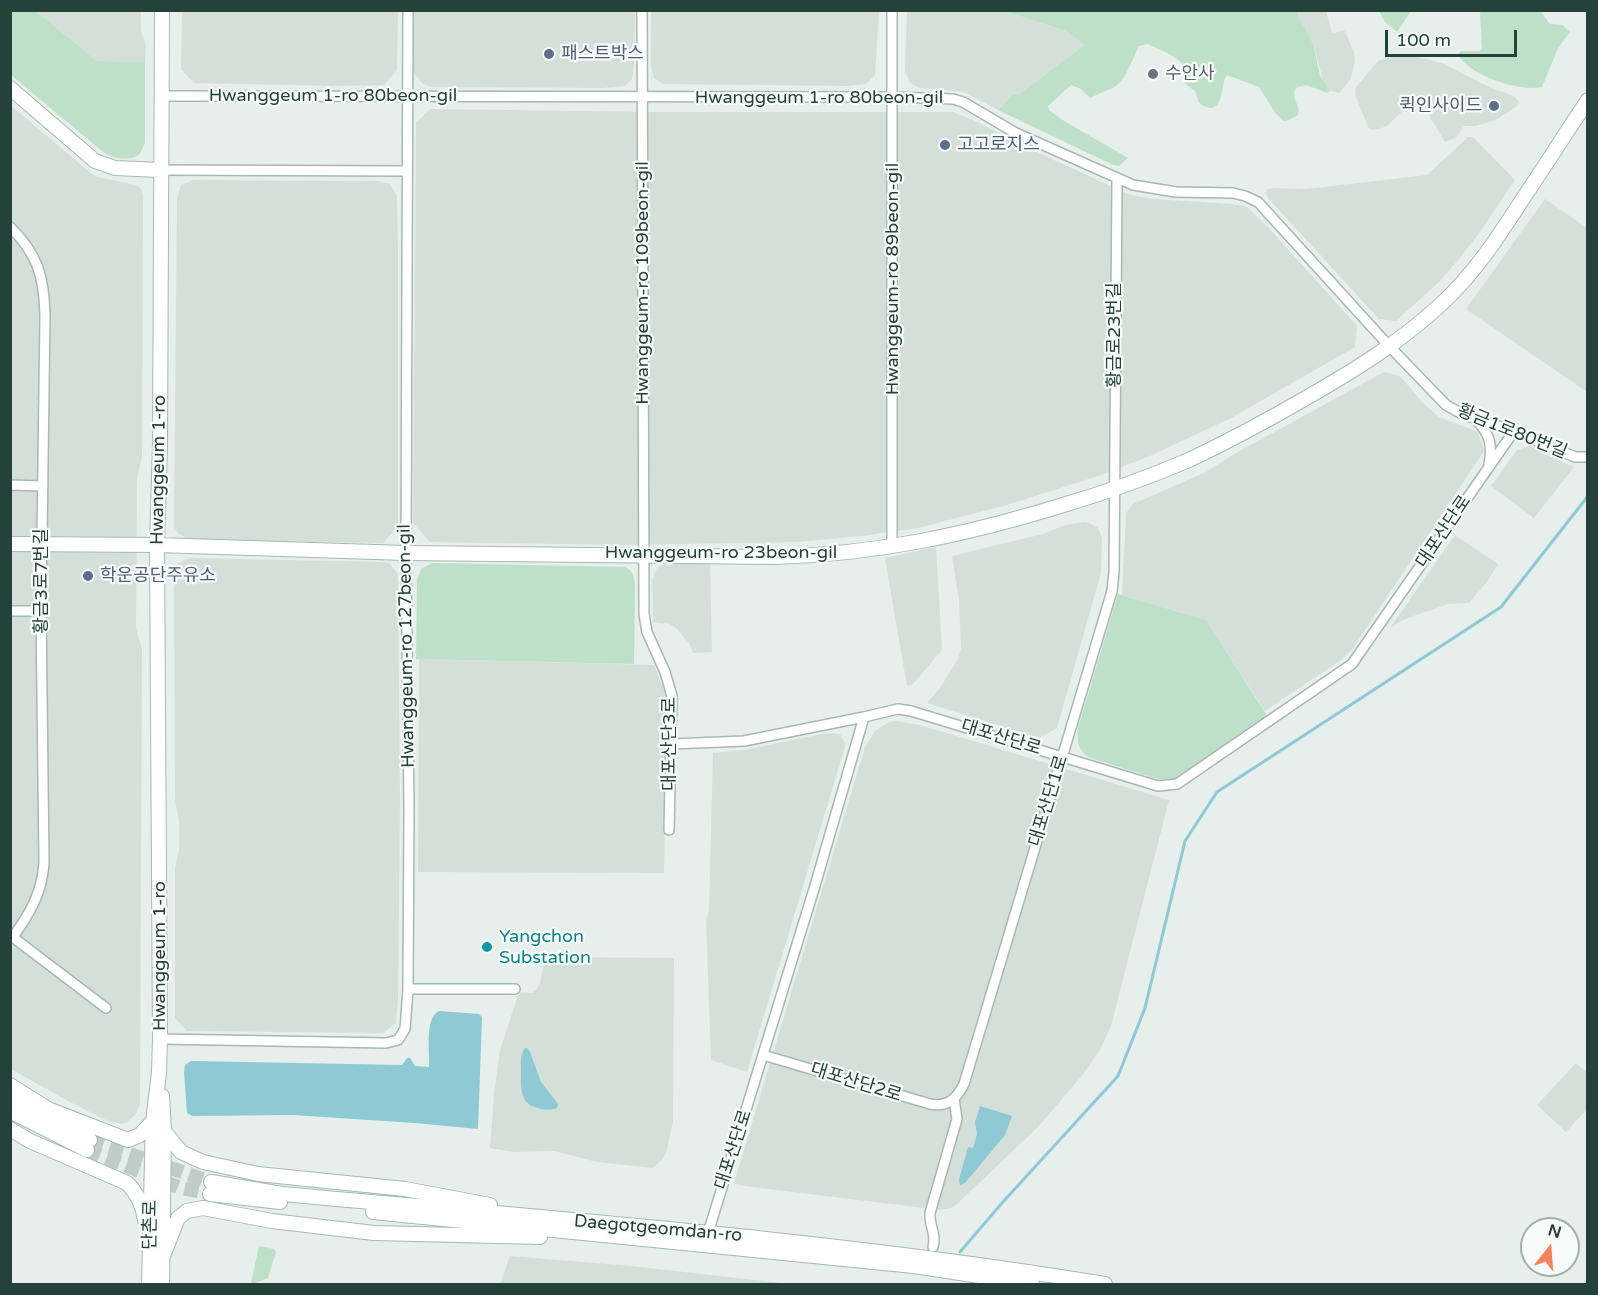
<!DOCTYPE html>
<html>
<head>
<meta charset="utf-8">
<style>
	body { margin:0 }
	#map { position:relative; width:1598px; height:1295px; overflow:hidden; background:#e6efeb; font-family:"Varela Round",sans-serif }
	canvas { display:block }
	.frame { position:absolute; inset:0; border:12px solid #24423a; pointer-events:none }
	.north { position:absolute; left:1520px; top:1217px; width:60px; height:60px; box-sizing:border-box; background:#f7fbf9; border:2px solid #a3b1ad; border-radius:50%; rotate:17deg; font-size:16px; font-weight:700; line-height:24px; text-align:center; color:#24423a }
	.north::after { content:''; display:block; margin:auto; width:21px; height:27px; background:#f4845f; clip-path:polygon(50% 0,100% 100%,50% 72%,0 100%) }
	.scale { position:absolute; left:1385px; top:30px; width:132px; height:27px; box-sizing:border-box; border:3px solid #24423a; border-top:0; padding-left:8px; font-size:18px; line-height:21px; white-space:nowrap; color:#24423a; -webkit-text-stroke:4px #f7fbf9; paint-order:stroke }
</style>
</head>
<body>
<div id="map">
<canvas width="1598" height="1295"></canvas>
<div class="frame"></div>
<div class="north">N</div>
<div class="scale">100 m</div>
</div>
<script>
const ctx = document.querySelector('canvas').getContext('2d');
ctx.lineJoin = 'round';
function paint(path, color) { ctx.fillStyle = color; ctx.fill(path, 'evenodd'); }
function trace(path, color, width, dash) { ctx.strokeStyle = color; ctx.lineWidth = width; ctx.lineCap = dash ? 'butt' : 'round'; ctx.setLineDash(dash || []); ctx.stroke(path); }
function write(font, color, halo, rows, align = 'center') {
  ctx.font = font + ' "Varela Round","Noto Sans KR",sans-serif'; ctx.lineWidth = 4.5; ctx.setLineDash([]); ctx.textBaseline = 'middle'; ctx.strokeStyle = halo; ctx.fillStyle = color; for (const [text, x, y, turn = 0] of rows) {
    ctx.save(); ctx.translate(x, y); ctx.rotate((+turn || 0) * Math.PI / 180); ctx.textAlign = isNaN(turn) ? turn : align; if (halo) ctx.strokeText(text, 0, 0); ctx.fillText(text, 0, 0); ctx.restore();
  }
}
paint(new Path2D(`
	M36,11h105v20l5,15 -1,16 -48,-1z
	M182,11h216l-1,59 -13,15 -46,1 -144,-3 -13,-14z
	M414,11h221l-1,54 -2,14 -7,7 -22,2 -171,-1 -9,-3 -9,-10 -1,-11z
	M651,11h228l-4,64 -9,9 -19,2 -184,-2 -9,-6 -3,-10z
	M907,11h97l62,20 18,14 -65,51 -7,-1 -14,15 -34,-18 -44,-4 -10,-5 -5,-12z
	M1296,11h30l6,22 13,-2 9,22 1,9 -5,18 -11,13 -9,-2 -6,-8 -11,-39z
	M1408,56l19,3 17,5 47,24 23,8 5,6 -2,4 -21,14 -20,6h-12l-7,11 -12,5 -21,-35 -5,-3h-9l-22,21 -6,3 -9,2 -4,-1 -13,-32 -1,-7 2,-4 21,-25 12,-4z
	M10,105l82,69 5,3 39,8 5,4 2,6 -1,262 -5,21 -1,150 6,21 -2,455 -4,10 -4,4 -5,4 -6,2 -13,-3 -42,-21 -55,-31z
	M430,109l224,3h299l20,8 68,34 87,40 25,5 80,5 14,3 21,20 89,99 -2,21 -124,71 -81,38 -52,20 -91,29 -89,23 -56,8 -66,6 -175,3 -191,-3 -17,-19 3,-400z
	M1468,137h5l42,43 -35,52 -21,27 -20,23 -43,39 -17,-2 -111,-121 -2,-5 2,-4 5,-1 33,1 121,-14z
	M193,180l184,1 13,3 3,5 4,7 1,53v278l-15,16 -194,-3 -11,-7 -4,-6 3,-329 4,-13z
	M1545,199l42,29v164l-121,-83z
	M1384,372l16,4 23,27 16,14 39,15 6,19 -131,197 -12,12 -76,51 -59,-91 -84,-25 4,-82 7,-9 73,-32 30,-19z
	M1529,446l45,21 -40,51 -43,-32 26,-36z
	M1086,522l11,5 5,10 -1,36 -44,155 -18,10 -112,-35 13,-15 18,-29 3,-11 -2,-48 -7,-44 91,-22 22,-9z
	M1455,535l43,29 -11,18 -18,21 -21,1 -43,15 -15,9z
	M936,547l6,103 -30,35 -5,1 -22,-128z
	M191,558l191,4 7,1 9,11 2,226 -2,199 -2,24 -13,10 -196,-2 -12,-13v-150l4,-17v-30l-4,-21 -1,-227 3,-8 7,-5z
	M710,562l2,90 -19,1 -4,-10 -12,-14 -7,-5 -17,-2 -1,-42 5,-12 6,-3z
	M419,659l235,6 13,33 -3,175 -246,-1z
	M896,721l24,4 249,75 -58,226 -10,22 -20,29 -44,51 -79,75 -7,5 -11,2 -196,-24 -10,-3 131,-436 10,-16 14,-9z
	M827,733l13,1 5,9 -1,7 -97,322 -36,-12 -5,-141 3,-8 4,-158 31,-3z
	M550,957l124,1 -1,163 -6,29 -4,9 -10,9 -56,-6 -43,-11 -40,1 -24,-4 4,-54 6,-44 5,-15 13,-40 3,-3 11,1 4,-3 4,-7 4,-19z
	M1576,1063l11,10v36l-21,23 -29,-27z
	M510,1256l121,10 159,18h-290z`), '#d4dfda');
paint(new Path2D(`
	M11,10l25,1 61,50 48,1v81l-5,11c-12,8 -25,5 -37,-2l-92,-77z
	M1004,11h292l17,33 7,31 10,16 -3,2 -21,-8 -10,3c-6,10 5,17 2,27l-9,5 -5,1 -8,-7 -17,-27 -32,-12c-7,7 -2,39 -21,32 -9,-3 -8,-8 -11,-16 -23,-15 -4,-14 -13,-27 -7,-9 -24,-15 -34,-20l-9,2c-6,12 -14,36 -26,42 -8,3 -15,6 -23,10l-9,-9 -10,-4 -23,21 1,4 12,9 67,39 -9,8 -6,-1 -115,-55 14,-15h7l65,-50 -18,-14z
	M1379,11h32l-14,21 -12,-10z
	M1480,11h60l10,13 13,1 7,7 -12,16 -16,39c-22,5 -73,-11 -84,-33l3,-3h19l2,-2z
	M432,563l193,4c8,4 9,8 10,17l-1,80 -218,-5 1,-79 4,-11z
	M1118,594l88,26 62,97 -92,62 -15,1 -67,-21c-16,-6 -17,-15 -16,-31z
	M259,1246l15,3 2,3 -8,26 -15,6 -2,-1z`), '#bfe0c8');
paint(new Path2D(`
	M439,1011l40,3 3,3 -4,112 -63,-6 -122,-8 -101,1 -5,-3 -3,-41 1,-7 6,-4 211,4 5,-7h3l5,8 14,1c1,-15 -5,-48 10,-56z
	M525,1048h2l3,4 11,30 17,22 -1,4c-7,2 -12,2 -19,0 -19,-4 -17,-22 -17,-38 0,-8 -1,-15 4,-22z
	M980,1106l32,10 -7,19 -40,48 -5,2 -1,-5 9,-33 5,1 4,-14 -2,-12z`), '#8ec9d4');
trace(new Path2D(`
	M960,1252l42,-49 116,-127 27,-68 40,-167 32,-49 284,-185 87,-111`), '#8ec9d4', 3);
trace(new Path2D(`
	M90,1140l121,42
	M87,1150l91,37 32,7`), '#bfccc8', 14, [14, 7]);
const street = new Path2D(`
	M642,10l2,604 3,18 18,40 7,24 -3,134
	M892,10v537
	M162,96l729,1 62,2 10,3 51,30 119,53 43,7 57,1 12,3 13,6 132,145 56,58 16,9 52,17 61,26h13
	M160,170l246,1
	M10,227c28,27 34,50 35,88l-4,296 3,252c-2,30 -14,50 -31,74
	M1476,420c13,13 17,24 13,44
	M10,485l33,1
	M10,611h31
	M672,744l72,-3 120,-24
	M10,935l96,73
	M408,989h107
	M160,1039l226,4 12,-3 7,-11 3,-40 1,-181 -3,-255 2,-543
	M763,1055l167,49c17,3 26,-4 34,-20l148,-493 2,-19 3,-392
	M708,1233l106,-344 50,-172 34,-8 13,2 247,75 19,-2 175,-120 162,-233
	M933,1247c4,-12 -4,-21 -3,-34l27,-94 -3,-20`);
const secondary = new Path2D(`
	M10,88l85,73 20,7 45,2
	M10,544l147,1 249,8 370,4c100,-3 189,-22 284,-51 44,-13 87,-28 129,-46 40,-19 79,-40 117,-62 47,-27 93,-55 133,-92 36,-32 61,-72 87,-112 21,-31 41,-63 62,-94
	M10,1085l38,24 80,31 12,-5 13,-14
	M10,1097l47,27 33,16
	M10,1111l77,39
	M10,1129l20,12 97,42c11,11 16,22 18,37
	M164,1131l17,21 22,10 55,12 147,15 85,16
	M211,1182l71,12c275,25 551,45 823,90
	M210,1194l70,8
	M373,1212l541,54 118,18
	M161,1261l17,-43 9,-7 16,-3 69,13 102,12 166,4
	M149,1284l4,-163 6,-48 1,-34 -3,-494 3,-101 2,-434
	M162,1284l2,-153 -2,-35`);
trace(street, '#a8b8b2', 12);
trace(secondary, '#a4bbb3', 16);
trace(street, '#fff', 9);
trace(secondary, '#fff', 14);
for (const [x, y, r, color] of [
	[549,54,6,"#5c6f8a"],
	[1153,74,6,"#6b7280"],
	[1494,106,6,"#5c6f8a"],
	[945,145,6,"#5c6f8a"],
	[88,576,6,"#5c6f8a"],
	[487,947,6,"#0f9aa8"]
]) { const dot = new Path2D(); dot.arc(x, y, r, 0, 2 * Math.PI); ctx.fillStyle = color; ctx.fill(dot); trace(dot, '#f7fbf9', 2); }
write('18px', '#4e5e75', '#f7fbf9', [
	["패스트박스",561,54],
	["퀵인사이드",1482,106,"right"],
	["고고로지스",957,145],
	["학운공단주유소",100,576]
], 'left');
write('18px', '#5b616d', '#f7fbf9', [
	["수안사",1165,74]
], 'left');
write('18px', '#24423a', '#f7fbf9', [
	["Hwanggeum 1-ro 80beon-gil",333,96],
	["Hwanggeum 1-ro 80beon-gil",819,98],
	["Hwanggeum-ro 89beon-gil",893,279,-90],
	["Hwanggeum-ro 109beon-gil",643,283,-90],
	["황금로23번길",1115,335,-90],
	["황금1로80번길",1512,432,22],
	["Hwanggeum 1-ro",159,470,-89],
	["대포산단로",1444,532,-56],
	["Hwanggeum-ro 23beon-gil",721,553],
	["황금3로7번길",42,581,-90],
	["Hwanggeum-ro 127beon-gil",407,646,-91],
	["대포산단로",1001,738,17],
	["대포산단3로",670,744,-90],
	["대포산단1로",1049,801,-73],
	["Hwanggeum 1-ro",160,956,-90],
	["대포산단2로",856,1083,17],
	["대포산단로",734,1150,-72],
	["단촌로",151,1225,-89],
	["Daegotgeomdan-ro",658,1229,5]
]);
write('18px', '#0d838f', '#f7fbf9', [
	["Yangchon",499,937],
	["Substation",499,958]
], 'left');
</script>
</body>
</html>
